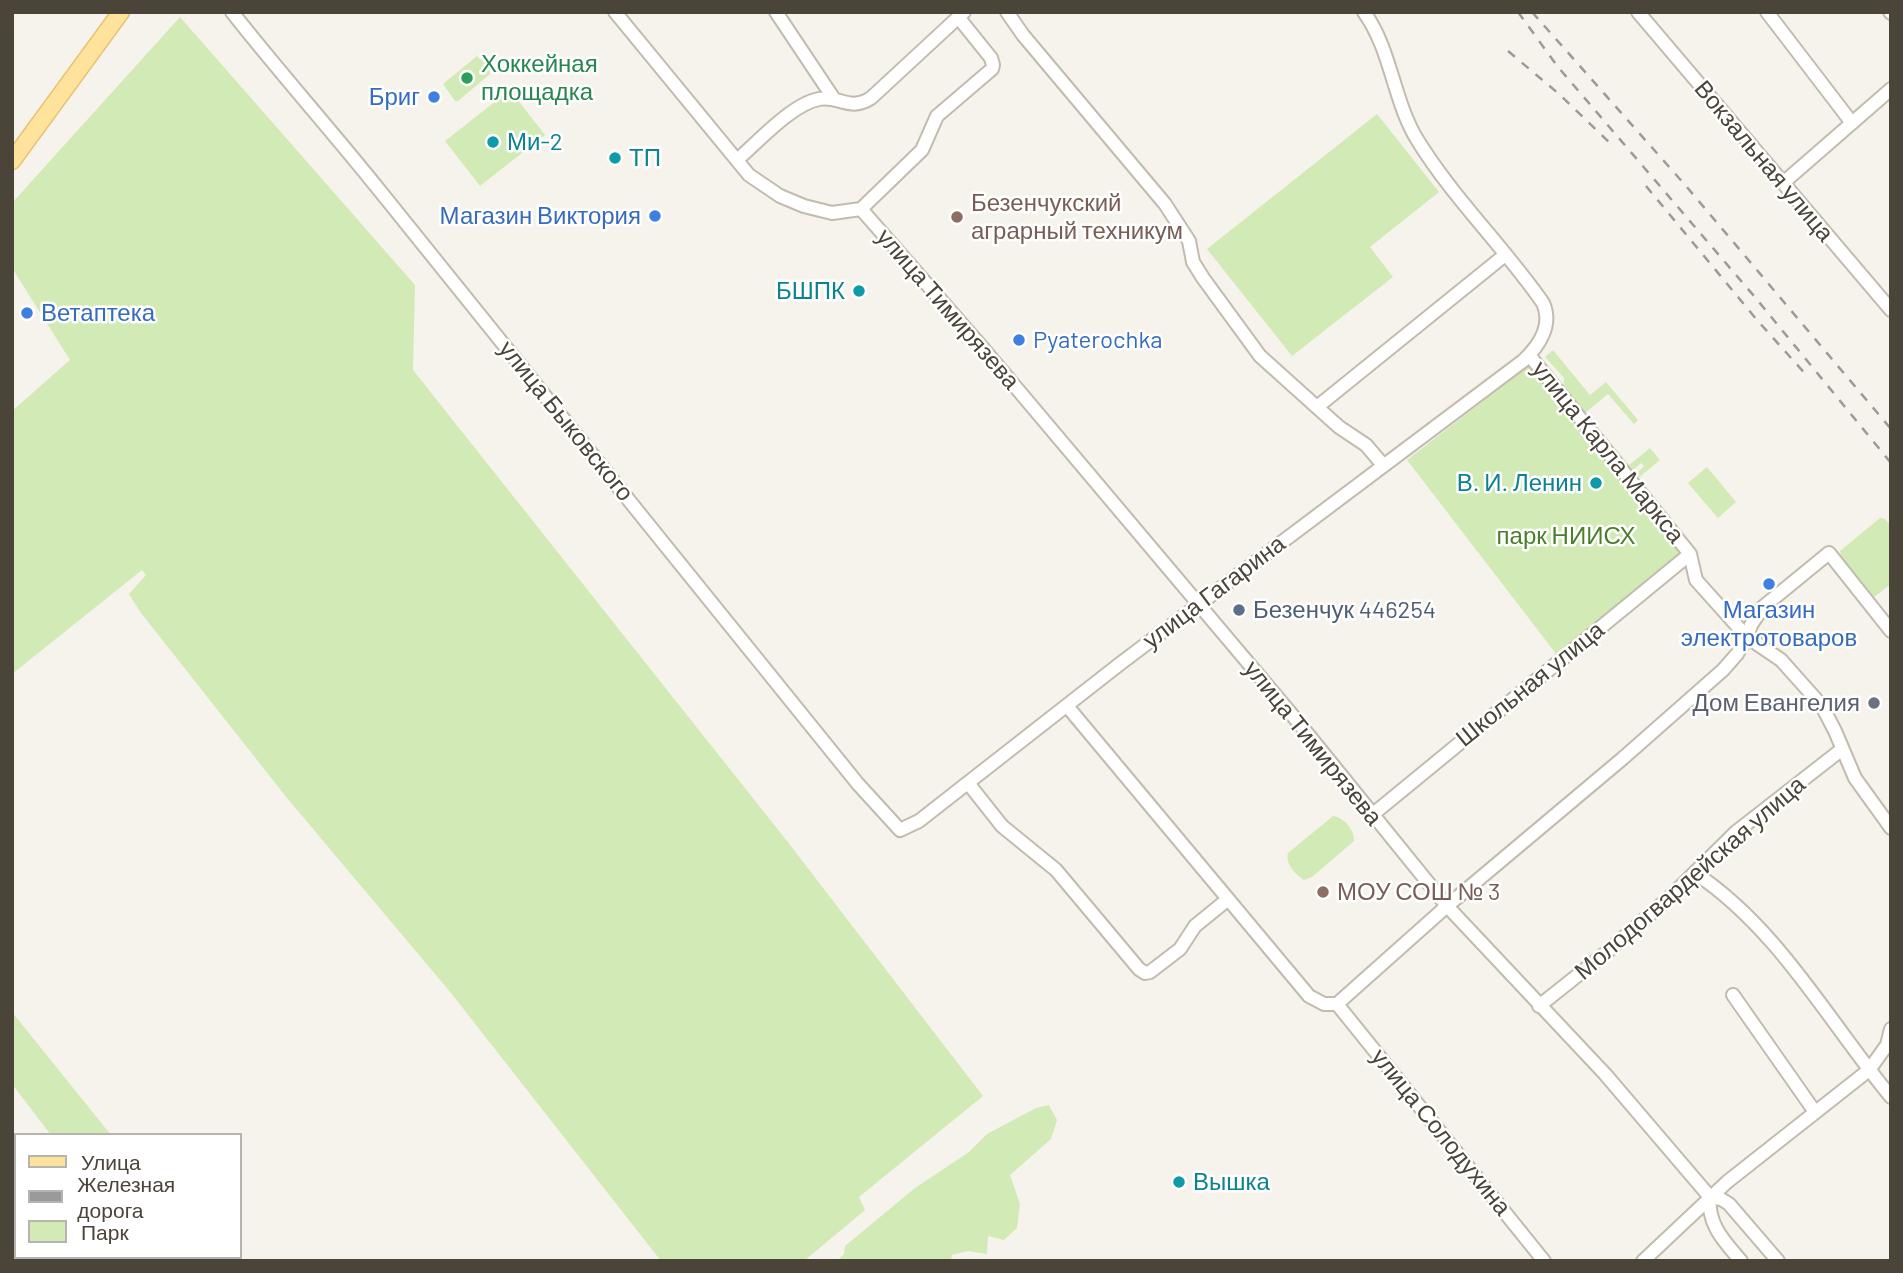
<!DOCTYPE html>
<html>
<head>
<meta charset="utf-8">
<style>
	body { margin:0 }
	#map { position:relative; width:1903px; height:1273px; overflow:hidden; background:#f6f3ec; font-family:Barlow,sans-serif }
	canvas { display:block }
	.frame { position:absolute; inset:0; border:14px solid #4b4439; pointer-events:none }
	.legend { position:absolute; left:14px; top:1133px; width:228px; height:126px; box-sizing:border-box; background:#fff; border:2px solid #b7b4b0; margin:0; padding:9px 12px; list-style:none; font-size:21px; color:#4b4439 }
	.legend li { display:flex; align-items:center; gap:14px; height:35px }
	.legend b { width:35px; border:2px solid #b7b4b0 }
</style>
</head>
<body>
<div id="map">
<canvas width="1903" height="1273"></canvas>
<div class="frame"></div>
<ul class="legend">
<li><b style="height:9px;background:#ffe39c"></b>Улица</li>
<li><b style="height:9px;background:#9a9a9a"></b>Железная дорога</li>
<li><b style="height:19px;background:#d2eab5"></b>Парк</li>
</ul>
</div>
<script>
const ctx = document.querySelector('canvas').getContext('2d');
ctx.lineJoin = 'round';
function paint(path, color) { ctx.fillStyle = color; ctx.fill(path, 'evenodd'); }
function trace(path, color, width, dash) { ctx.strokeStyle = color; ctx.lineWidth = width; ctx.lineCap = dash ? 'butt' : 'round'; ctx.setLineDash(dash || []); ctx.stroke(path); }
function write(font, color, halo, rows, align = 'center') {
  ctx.font = font + ' Barlow,sans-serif'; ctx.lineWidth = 5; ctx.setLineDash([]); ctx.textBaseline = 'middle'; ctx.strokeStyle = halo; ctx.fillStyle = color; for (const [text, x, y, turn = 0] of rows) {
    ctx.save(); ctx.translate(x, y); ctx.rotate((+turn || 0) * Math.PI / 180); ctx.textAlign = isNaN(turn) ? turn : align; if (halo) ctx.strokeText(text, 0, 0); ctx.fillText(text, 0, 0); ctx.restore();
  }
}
paint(new Path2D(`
	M180,17l235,268 -2,85 374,471 196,255 -124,101 6,13 -61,51h-143l-210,-268 -164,-195 -146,-185 -12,-19 17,-19 -4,-5 -130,104v-263l58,-51 -58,-92v-65z
	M477,56l12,11 1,7 -32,27h-3l-12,-17z
	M510,90l35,45 -65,51 -35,-45z
	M1377,114l62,78 -69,55 23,30 -101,79 -85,-107z
	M1553,350l37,45 16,-13 32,38 -4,4 -26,-30 -23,19 44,52 21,-17 10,12 -23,19 -3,-3 10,-10 -3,-3 -10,9 -68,-80 1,-14 -19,-21z
	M1530,365l153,188 -126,102 -150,-195z
	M1707,467l29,35 -18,16 -30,-35z
	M1880,518l5,1 6,7v58l-17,13 -33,-41 -1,-5z
	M1333,816c11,1 22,15 21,25l-42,36 -8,3c-9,-6 -19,-16 -16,-27z
	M12,1012l99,123h-60l-39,-51z
	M1049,1105l8,15 -6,19 -41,36 10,29 -3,24 -13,12 -16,-4 -1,18 -19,-3 -16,4 -1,6h-114l7,-7 1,-8 70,-58 54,-36 18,-18 49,-26z`), '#d2eab5');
const minor = new Path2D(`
	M232,12c48,61 100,119 148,179 158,199 319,395 478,593l42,46 19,-9 202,-158 402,-302c16,-15 30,-36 20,-58 -39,-56 -89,-104 -125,-162 -25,-40 -26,-90 -54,-129
	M615,12l134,163 31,21 24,10 28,7 29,-4 61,-59 15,-34 55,-47 1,-4 -2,-7 -33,-41
	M776,12l58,87
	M1007,12l16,23 142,169 24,37 4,21 10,16 57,78 79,71 27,18 17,20
	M1638,12l253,298
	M1767,12l85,111
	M1890,12l1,1
	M737,160c21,-18 55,-56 82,-61 20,-4 30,13 52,-1l93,-86
	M1783,183l108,-94
	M861,209l120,137 317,376 149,184 158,168 105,123 11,2 8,5 49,57
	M1529,355l161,199 6,26 51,57 34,23 41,46 13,25 20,47 36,50
	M1317,407l188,-152
	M1067,706l242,290 15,8h13
	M968,783l34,43 54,44 83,99 6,4 5,-1 30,-23 15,-23 32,-26
	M1372,815l318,-261
	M1695,873c84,56 133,148 196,224
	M1733,995l82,117
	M1337,1004l110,-98 175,-147 101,-89 14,-16 10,-17 4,-12 12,-18 66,-54 62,78
	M1337,1004l207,257
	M1539,1006l68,-54 64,-56 65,-64 105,-82
	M1710,1197c-3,27 14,44 31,64
	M1643,1261l84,-79 142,-112 18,-25 4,-16`);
const major = new Path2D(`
	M12,161l109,-149`);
trace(minor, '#c2bbae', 16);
trace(major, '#e6c16a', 19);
trace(minor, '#fff', 12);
trace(major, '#ffe39c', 16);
trace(new Path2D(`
	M1518,12l40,55 196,229 137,167
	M1532,12l154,174 205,243
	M1508,51l51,43 53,51
	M1646,186l111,134 52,58`), '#9a9a9a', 2.5, [9, 9]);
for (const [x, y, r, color] of [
	[467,78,7,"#2e9e5b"],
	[434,97,7,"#3f7fe0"],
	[493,142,7,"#0f9aa8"],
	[615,158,7,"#0f9aa8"],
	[655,216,7,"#3f7fe0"],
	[957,217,7,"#8d6e63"],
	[859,291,7,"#0f9aa8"],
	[27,313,7,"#3f7fe0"],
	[1019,340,7,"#3f7fe0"],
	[1596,483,7,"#0f9aa8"],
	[1769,584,7,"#3f7fe0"],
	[1239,610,7,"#5c6f8a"],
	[1874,703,7,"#6b7280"],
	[1323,892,7,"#8d6e63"],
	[1179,1182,7,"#0f9aa8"]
]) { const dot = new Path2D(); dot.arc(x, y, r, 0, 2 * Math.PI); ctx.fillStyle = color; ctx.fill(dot); trace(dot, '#fff', 2.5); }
write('24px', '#27864d', '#fff', [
	["Хоккейная",481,64],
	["площадка",481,92]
], 'left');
write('24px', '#366cbe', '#fff', [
	["Бриг",420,97],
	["Магазин Виктория",641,216],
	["Ветаптека",41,313,"left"],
	["Pyaterochka",1033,340,"left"],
	["Магазин",1769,610,"center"],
	["электротоваров",1769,638,"center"]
], 'right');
write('24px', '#0d838f', '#fff', [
	["Ми-2",507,142],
	["ТП",629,158],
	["БШПК",845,291,"right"],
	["В. И. Ленин",1582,483,"right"],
	["Вышка",1193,1182]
], 'left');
write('24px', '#4b4439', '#fff', [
	["Вокзальная улица",1764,161,50],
	["улица Тимирязева",948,309,49],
	["улица Быковского",566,421,51],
	["улица Карла Маркса",1608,452,51],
	["улица Гагарина",1214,592,-37],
	["Школьная улица",1530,684,-39],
	["улица Тимирязева",1313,743,51],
	["Молодогвардейская улица",1690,878,-41],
	["улица Солодухина",1441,1132,51]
]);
write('24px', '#785e54', '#fff', [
	["Безенчукский",971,203],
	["аграрный техникум",971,231],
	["МОУ СОШ № 3",1337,892]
], 'left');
write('24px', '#4a7f2a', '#fff', [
	["парк НИИСХ",1566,536]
]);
write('24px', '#4e5e75', '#fff', [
	["Безенчук 446254",1253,610]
], 'left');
write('24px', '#5b616d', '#fff', [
	["Дом Евангелия",1860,703]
], 'right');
</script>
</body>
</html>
